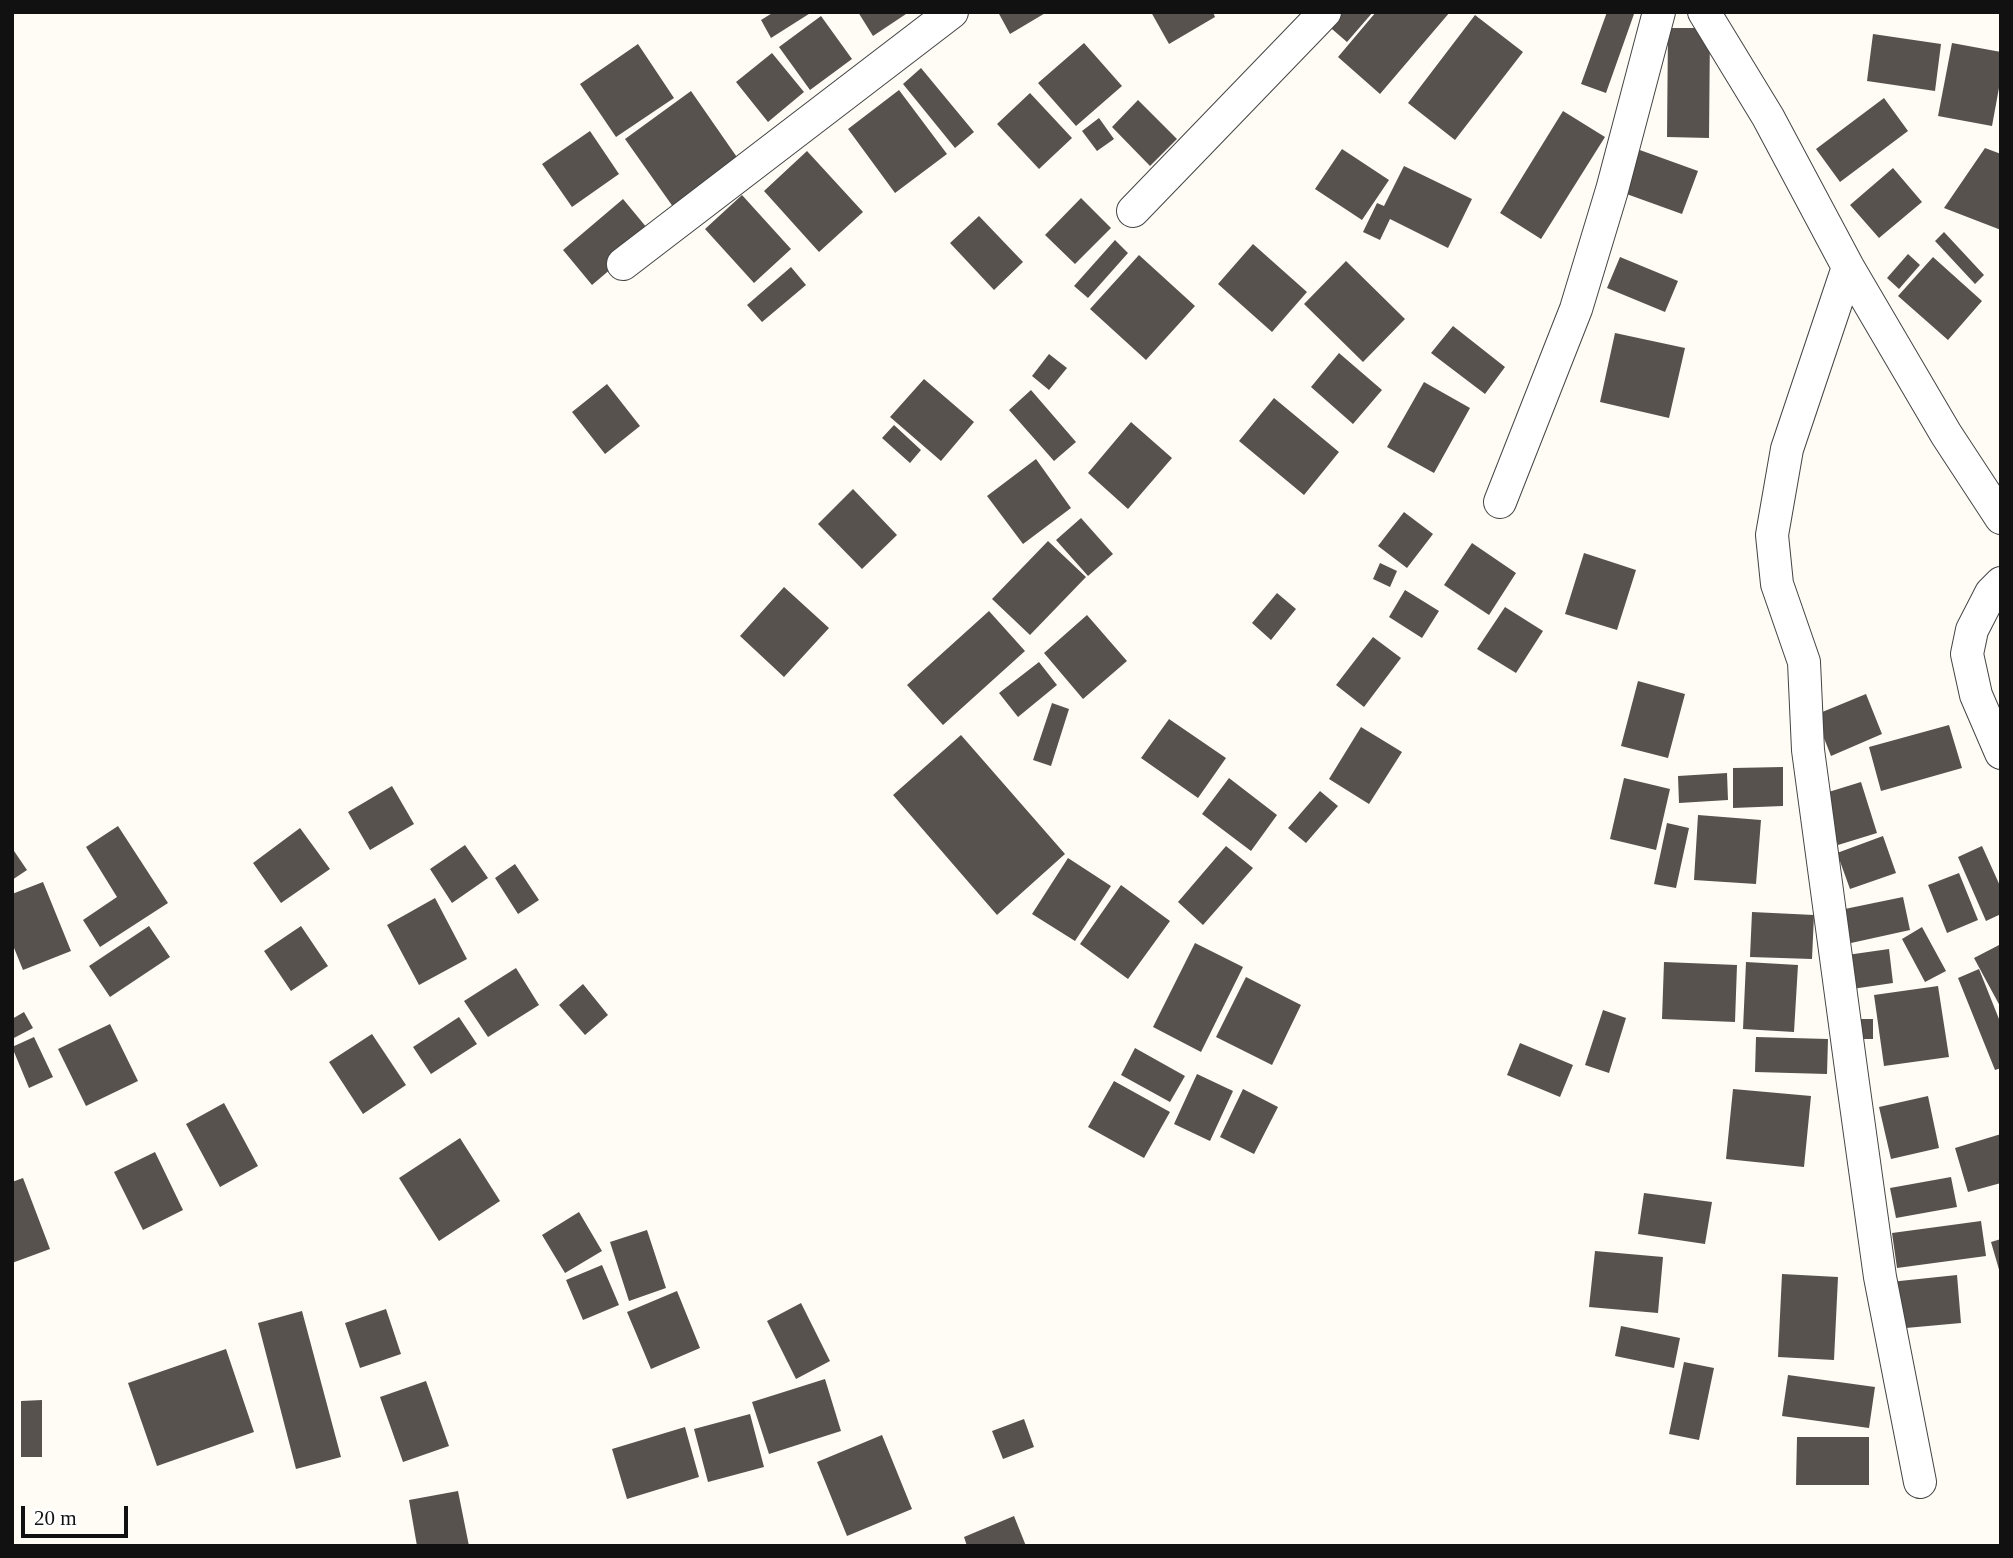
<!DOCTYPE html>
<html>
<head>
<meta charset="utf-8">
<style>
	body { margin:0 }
	#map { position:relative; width:2013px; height:1558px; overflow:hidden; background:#fefcf5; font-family:Georgia,serif }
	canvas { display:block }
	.frame { position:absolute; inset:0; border:14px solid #111; pointer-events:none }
	.scale { position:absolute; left:21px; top:1506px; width:107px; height:32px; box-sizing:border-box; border:4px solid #111; border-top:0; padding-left:9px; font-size:21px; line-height:24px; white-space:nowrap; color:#111; -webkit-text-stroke:5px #fff; paint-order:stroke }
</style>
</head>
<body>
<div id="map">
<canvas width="2013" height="1558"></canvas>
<div class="frame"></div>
<div class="scale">20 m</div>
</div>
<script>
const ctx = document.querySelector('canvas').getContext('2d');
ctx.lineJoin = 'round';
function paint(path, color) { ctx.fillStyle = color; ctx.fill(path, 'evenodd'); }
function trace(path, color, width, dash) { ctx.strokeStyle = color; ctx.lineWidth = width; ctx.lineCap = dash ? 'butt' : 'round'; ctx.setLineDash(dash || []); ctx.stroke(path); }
paint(new Path2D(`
	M774,12h38l-41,26 -10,-18z
	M858,12h51l-36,24z
	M998,12h49l-37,22z
	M1151,12h62l2,5 -46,27z
	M1334,12h39l-26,30 -22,-19z
	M1376,12h74l-70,82 -42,-37z
	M1607,12l27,2 -28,79 -25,-9z
	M1475,15l48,37 -68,88 -47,-37z
	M821,16l31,43 -42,31 -31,-43z
	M1668,28h42l-1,110 -42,-1z
	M1873,34l68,10 -6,47 -68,-10z
	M1084,43l38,43 -46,40 -38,-43z
	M1952,43l49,9v25l-9,49 -54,-10z
	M638,44l36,54 -58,39 -36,-53z
	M772,53l32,39 -36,30 -32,-40z
	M921,68l53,64 -19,16 -52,-64z
	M899,90l48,64 -52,39 -47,-64z
	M691,91l50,72 -65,48 -51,-72z
	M1030,93l42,45 -33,31 -42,-45z
	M1884,98l24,33 -68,51 -24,-33z
	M1138,100l39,39 -27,27 -38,-39z
	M1563,111l42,26 -64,102 -41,-26z
	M1099,118l15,21 -17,12 -15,-20z
	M590,131l29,43 -47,33 -30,-43z
	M1985,148l16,6v76l-57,-22z
	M1342,149l47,31 -27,40 -47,-31z
	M1637,149l61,22 -16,43 -61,-22z
	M807,151l56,61 -44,40 -55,-61z
	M1404,166l68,33 -24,49 -58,-29 -10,21 -17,-8 14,-29 7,3z
	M1893,168l29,34 -43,36 -29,-33z
	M742,195l49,54 -37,34 -49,-54z
	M1081,198l30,30 -36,36 -30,-29z
	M623,199l29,35 -60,51 -29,-35z
	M979,216l44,46 -29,28 -44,-47z
	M1944,232l40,43 -9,9 -40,-43z
	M1115,240l13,13 -40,45 -14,-12z
	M1253,244l54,48 -35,40 -54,-48z
	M1908,254l12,11 -21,24 -12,-11z
	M1139,255l56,51 -49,54 -56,-51z
	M1620,257l58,24 -13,31 -58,-24z
	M1933,257l49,44 -34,39 -50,-44z
	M1346,261l59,58 -42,43 -59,-58z
	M791,267l15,18 -44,37 -15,-17z
	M1453,326l52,41 -20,27 -54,-41z
	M1615,333l70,15 -16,70 -69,-16z
	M1339,353l43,37 -29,34 -42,-37z
	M1049,354l18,14 -18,22 -17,-14z
	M924,379l50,43 -33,39 -51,-44z
	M1424,382l46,26 -36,65 -47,-26z
	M607,384l33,42 -35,28 -33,-42z
	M1031,390l45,52 -22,19 -45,-51z
	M1274,398l65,54 -35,43 -65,-54z
	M1131,422l41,36 -44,51 -40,-36z
	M894,425l27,25 -11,13 -28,-25z
	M1036,459l35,49 -48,36 -36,-48z
	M853,489l44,46 -35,34 -44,-45z
	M1404,512l29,22 -26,34 -29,-22z
	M1081,518l32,36 -25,22 -32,-36z
	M1048,541l38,36 -56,58 -38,-36z
	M1472,543l44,30 -27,42 -45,-30z
	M1584,553l52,17 -19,60 -52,-16z
	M1380,563l17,8 -7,16 -17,-8z
	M784,587l45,41 -45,49 -44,-41z
	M1405,590l34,21 -17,27 -33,-21z
	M1277,593l19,16 -25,31 -19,-17z
	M1505,607l38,24 -27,42 -39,-24z
	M989,611l36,40 -82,74 -36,-40z
	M1087,615l40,46 -44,38 -39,-46z
	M1373,637l28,21 -37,49 -28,-22z
	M1039,662l18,23 -39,32 -19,-24z
	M1638,681l47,13 -17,64 -47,-12z
	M1866,694l16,40 -51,22 -16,-41z
	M1052,703l17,6 -18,57 -18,-6z
	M1169,719l57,39 -28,40 -57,-40z
	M1949,725l13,43 -81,23 -12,-44z
	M1361,727l41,25 -33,52 -40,-25z
	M961,735l104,119 -68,61 -104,-120z
	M1783,767v39l-50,2v-40z
	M1727,773l1,27 -49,3 -1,-27z
	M1229,778l48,37 -26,36 -49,-37z
	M1624,778l46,11 -14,61 -46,-11z
	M1861,782l16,51 -39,12 -16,-51z
	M392,786l22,38 -44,26 -22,-38z
	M1320,791l18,15 -32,37 -18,-15z
	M1698,815l63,5 -5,64 -62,-4z
	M1667,823l22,5 -13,60 -22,-4z
	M118,826l50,77 -68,44 -17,-27 34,-23 -31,-50z
	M300,828l30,41 -49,34 -28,-40z
	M1883,836l13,37 -46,16 -13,-36z
	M465,845l23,33 -36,25 -22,-34z
	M1226,846l27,22 -50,57 -25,-23z
	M1982,846l19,42v26l-15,7 -28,-64z
	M12,848l15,22 -15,10z
	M1068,858l43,28 -36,55 -43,-27z
	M515,864l24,36 -21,14 -23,-36z
	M1959,873l19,47 -31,13 -19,-48z
	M43,882l28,69 -48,19 -11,-27v-49z
	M1121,885l49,36 -42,58 -48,-35z
	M1903,897l7,33 -68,15 -7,-34z
	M435,898l32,61 -48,26 -32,-60z
	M1752,912l62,3 -2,44 -62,-2z
	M149,926l21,31 -60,40 -21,-31z
	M301,926l27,40 -37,25 -27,-40z
	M1922,927l24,44 -21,11 -23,-43z
	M1195,943l48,24 -42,85 -48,-25z
	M2001,944v64l-27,-50z
	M1889,949l4,34 -48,7 -5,-34z
	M1664,962l73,3 -2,57 -73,-3z
	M1746,962l52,3 -4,67 -51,-3z
	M516,968l23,37 -51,32 -24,-36z
	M1979,969l22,55v44l-6,2 -37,-92z
	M1246,977l55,28 -29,60 -56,-28z
	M583,984l25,31 -23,20 -26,-30z
	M1938,986l11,71 -65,9 -10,-71z
	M1603,1010l23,8 -17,55 -24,-8z
	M24,1012l9,16 -21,11v-20z
	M459,1017l18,27 -46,30 -18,-27z
	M1854,1019h19v20h-18z
	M110,1024l28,57 -52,25 -28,-57z
	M372,1034l34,51 -43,29 -34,-52z
	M34,1037l19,40 -24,11 -17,-41z
	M1756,1037l72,2 -1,35 -72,-2z
	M1520,1043l53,22 -13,32 -53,-22z
	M1135,1048l50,28 -15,26 -49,-27z
	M1197,1074l36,17 -23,50 -36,-17z
	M1114,1081l56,31 -26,46 -56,-31z
	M1243,1089l35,18 -24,47 -34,-17z
	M1733,1089l78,7 -7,71 -78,-8z
	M1928,1096l11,52 -48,11 -12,-52z
	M224,1103l34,63 -38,21 -34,-63z
	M2001,1134v49l-33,9 -13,-44z
	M460,1138l40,63 -61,40 -40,-63z
	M155,1152l28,58 -40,20 -29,-58z
	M1951,1177l6,30 -61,11 -6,-30z
	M23,1178l27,71 -38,14v-81z
	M1644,1193l68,9 -7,42 -67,-10z
	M579,1212l23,39 -37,22 -23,-38z
	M1981,1221l5,35 -89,12 -5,-35z
	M647,1230l19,58 -37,13 -19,-59z
	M2001,1239v34h-1l-9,-31z
	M1595,1251l68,6 -5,56 -69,-6z
	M602,1265l17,40 -36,15 -17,-40z
	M1782,1274l56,3 -4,83 -56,-3z
	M1957,1275l4,48 -66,6 -5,-47z
	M677,1291l23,57 -49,21 -24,-57z
	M801,1303l29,58 -34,18 -29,-58z
	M386,1309l15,45 -41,14 -15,-45z
	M302,1311l39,146 -45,12 -38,-146z
	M1621,1326l59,12 -6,30 -59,-12z
	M226,1349l28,83 -97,34 -29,-83z
	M1684,1362l30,6 -15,72 -30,-6z
	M1788,1375l87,12 -6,41 -87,-12z
	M825,1379l16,52 -72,23 -17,-52z
	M426,1381l23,65 -46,16 -23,-65z
	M42,1400v57h-21v-56z
	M750,1414l14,53 -56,15 -14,-53z
	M1024,1419l10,28 -31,12 -11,-28z
	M685,1427l14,50 -72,22 -15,-50z
	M882,1435l30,74 -65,27 -30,-74z
	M1797,1437h72v48h-73z
	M458,1491l11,55h-52l-8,-46z
	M1014,1516l12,30h-59l-3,-9z`), '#58524e');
const minor = new Path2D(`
	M1704,12l64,105 80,150 98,167 55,84
	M1133,211l192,-199
	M623,264l329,-252
	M1848,267l-61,182 -15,86 5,49 27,78 4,88 44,326 28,201 40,205
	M1500,502l76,-193 36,-119 47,-178
	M2001,583l-10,10 -19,37 -5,24 9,41 25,58`);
trace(minor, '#444', 34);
trace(minor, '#fff', 32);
</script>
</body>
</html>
